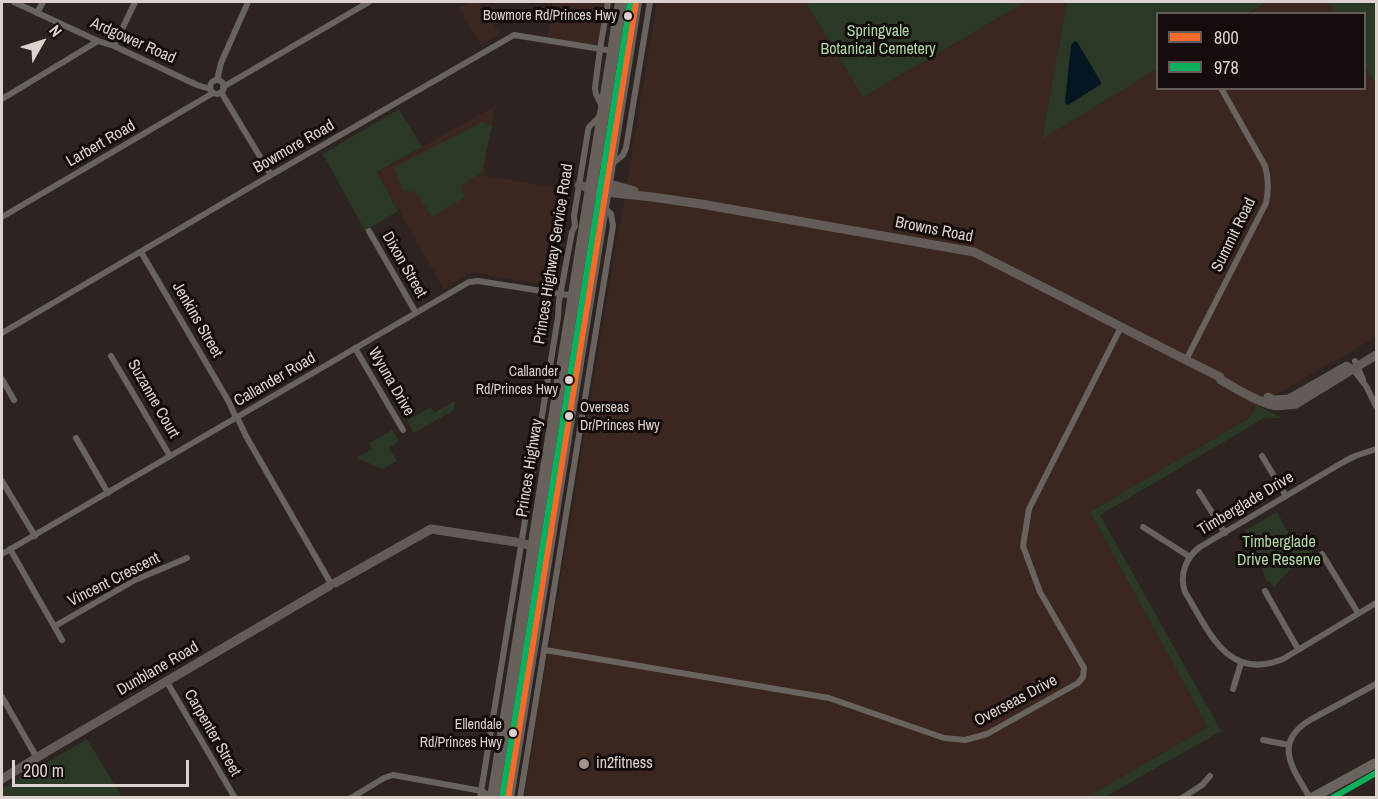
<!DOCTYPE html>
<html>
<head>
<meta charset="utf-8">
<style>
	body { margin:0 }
	#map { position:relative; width:1378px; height:799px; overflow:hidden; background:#2d2421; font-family:"Archivo Narrow",sans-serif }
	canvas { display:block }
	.frame { position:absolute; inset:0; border:3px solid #dcd1cd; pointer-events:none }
	.legend { position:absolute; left:1156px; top:12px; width:210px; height:78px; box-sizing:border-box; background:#150d0b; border:2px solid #655b59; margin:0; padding:8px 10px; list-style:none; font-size:18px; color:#dcd1cd }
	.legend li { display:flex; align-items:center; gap:12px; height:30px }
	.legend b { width:30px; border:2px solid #655b59 }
	.north { position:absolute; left:12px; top:12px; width:60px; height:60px; -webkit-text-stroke:4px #150d0b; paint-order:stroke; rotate:51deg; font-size:16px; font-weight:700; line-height:24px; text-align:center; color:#dcd1cd }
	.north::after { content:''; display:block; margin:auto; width:21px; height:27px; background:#dcd1cd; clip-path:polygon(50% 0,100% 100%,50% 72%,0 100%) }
	.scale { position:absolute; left:12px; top:760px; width:177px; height:27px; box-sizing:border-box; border:3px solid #dcd1cd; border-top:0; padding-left:8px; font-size:18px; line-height:21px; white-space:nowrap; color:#dcd1cd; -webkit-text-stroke:4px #150d0b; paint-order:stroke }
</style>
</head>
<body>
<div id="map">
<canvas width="1378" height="799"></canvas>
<div class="frame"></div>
<ul class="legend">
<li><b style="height:8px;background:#f36c2b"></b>800</li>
<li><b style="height:8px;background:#0daf5c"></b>978</li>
</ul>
<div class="north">N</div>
<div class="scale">200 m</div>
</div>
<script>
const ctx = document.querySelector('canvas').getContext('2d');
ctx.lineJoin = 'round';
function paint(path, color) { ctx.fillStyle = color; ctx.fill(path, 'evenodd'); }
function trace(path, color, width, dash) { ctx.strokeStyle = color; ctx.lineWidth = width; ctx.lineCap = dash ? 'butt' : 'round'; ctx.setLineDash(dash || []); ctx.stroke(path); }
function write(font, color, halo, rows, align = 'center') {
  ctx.font = font + ' "Archivo Narrow",sans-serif'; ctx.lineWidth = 6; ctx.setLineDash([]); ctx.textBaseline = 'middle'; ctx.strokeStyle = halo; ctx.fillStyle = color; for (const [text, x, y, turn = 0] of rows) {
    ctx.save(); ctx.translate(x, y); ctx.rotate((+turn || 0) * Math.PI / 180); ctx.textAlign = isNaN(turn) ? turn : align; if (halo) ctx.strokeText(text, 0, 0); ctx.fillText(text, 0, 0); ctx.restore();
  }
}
paint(new Path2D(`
	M470,2h10l20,32 -19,11 -22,-37z
	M553,2h53l-7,41 -3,2 -49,-7z
	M657,2h148l58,95 163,-95h41l-24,136 114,-69 1,19h206l1,-22 11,20v251l-119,68 -8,13 -159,94 118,215 -121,70 -563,1z
	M1268,2h60l7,11 -87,1z
	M495,106l-12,69 88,15 -15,97 -84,-15 -28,17 -67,-116z`), '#3b271f');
paint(new Path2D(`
	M805,2h221l-163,95z
	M1067,2h201l-20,11 -90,1 -1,55 -115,70z
	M1328,2h48v84l-11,-20 -1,-52 -29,-1z
	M399,109l23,38 -45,25 21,39 -33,20 -42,-77z
	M482,122l10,4 -11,47 -20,13 4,11 -33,20 -16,-25 -13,-1 -9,-24z
	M455,401l-1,9 -40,23 -7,-13 24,-13 3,6z
	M1257,405l25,13h-18l-164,97 121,216 -116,66h-18l121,-70 -118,-215 159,-94z
	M392,430l7,11 -10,7 8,13 -15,8 -25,-11 15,-9 -3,-6z
	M1277,512l12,22 23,19 1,7 4,4 -26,4 -17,20 -3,-5 -5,-3 -7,-24 -13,-26z
	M87,739l35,58h-120v-8z`), '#2a3825');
paint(new Path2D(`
	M1075,41l2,1 24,40v2l-33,21 -3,-2 6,-58z`), '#041621');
trace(new Path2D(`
	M14,2l84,39 16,5 83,39 13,4
	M37,13l6,-11
	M114,46l21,-44
	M217,80l4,-17 27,-61
	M210 87a7 7 0 1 1 14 0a7 7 0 1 1-14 0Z
	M223,87l146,-85
	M221,92l50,83
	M2,99l96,-58
	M602,106l-6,-12 -1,-6 5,-39 8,-47
	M612,164l11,-9 3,-7 24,-146
	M2,217l211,-124
	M369,231l47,82
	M141,252l88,150 7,16
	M2,333l269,-158 243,-140 99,16
	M355,348l48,82
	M111,356l59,100
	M1186,360l80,-157c3,-14 3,-24 -1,-37l-44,-78
	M1355,361l8,19
	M1351,367l15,19 10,20
	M2,379l12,21
	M237,417l9,19 84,146
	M76,438l32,55
	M1376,449l-21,7 -10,5 -145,86c-14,10 -21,28 -15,45 24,39 42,90 98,67l93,-56
	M1262,456l24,40
	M2,481l33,55
	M1199,492l26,41
	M1143,527l47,30
	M10,549l52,91
	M2,554l467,-272 9,-1 96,15
	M1322,554l36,59
	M1265,591l33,58
	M55,626l80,-46 52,-22
	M545,650l284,48 115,40 21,2 22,-6 91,-51 5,-6 1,-9 -44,-76 -17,-46 6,-37 92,-182
	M167,682l68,116
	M1233,689l8,-26
	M2,697l35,61
	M1263,740l26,5
	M351,798l33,-20 9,-3 89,16 6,4h5
	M480,798l78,-481 1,-16 13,-69 3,-6 -1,-10 14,-85 1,-4 13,-13
	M520,798l93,-572 -2,-12 -8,-8
	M1182,798l20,-13 8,-9
	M1310,798c-17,-29 -38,-55 0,-78l66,-36`), '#68635f', 6);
trace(new Path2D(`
	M593,182l24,4 17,5
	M579,185l26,7 47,5 49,7 273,48 212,108 34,17 1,3c16,9 33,20 50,25 8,2 17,0 25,-1l80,-49
	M1268,397l5,3 16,-1 58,-33
	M335,583l96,-54 91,14 12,4
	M2,779l44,-27 283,-166`), '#625b58', 9);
trace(new Path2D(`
	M1312,798l64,-35`), '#6a645e', 10);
trace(new Path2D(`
	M493,798l128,-796
	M508,798l128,-796`), '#68605b', 12);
trace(new Path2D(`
	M508,798l128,-796`), '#f36c2b', 6);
trace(new Path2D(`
	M502,798l128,-795
	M1332,798l44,-25`), '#0daf5c', 6);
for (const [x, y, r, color] of [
	[628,16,5,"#dcd1cd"],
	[569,380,5,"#dcd1cd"],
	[569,416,5,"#dcd1cd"],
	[513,733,5,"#dcd1cd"],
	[584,764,6,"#9f9491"]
]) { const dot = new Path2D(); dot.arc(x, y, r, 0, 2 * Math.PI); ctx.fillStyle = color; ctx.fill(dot); trace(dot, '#150d0b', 2); }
write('14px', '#dcd1cd', '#150d0b', [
	["Bowmore Rd/Princes Hwy",617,16],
	["Callander",558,372],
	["Rd/Princes Hwy",558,390],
	["Overseas",580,408,"left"],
	["Dr/Princes Hwy",580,426,"left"],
	["Ellendale",502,725],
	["Rd/Princes Hwy",502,743]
], 'right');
write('16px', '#b0d7a7', '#150d0b', [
	["Springvale",878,32],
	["Botanical Cemetery",878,50],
	["Timberglade",1279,543],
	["Drive Reserve",1279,561]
]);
write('16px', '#dcd1cd', '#150d0b', [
	["Ardgower Road",133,41,24],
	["Larbert Road",101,144,-30],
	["Bowmore Road",294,147,-30],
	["Browns Road",934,230,11],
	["Summit Road",1234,235,-64],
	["Princes Highway Service Road",554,254,-81],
	["Dixon Street",404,265,60],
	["Jenkins Street",197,320,60],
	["Callander Road",275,380,-30],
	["Wyuna Drive",391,382,60],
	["Suzanne Court",153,399,60],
	["Princes Highway",530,468,-81],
	["Timberglade Drive",1246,504,-31],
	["Vincent Crescent",114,580,-27],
	["Dunblane Road",158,669,-30],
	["Overseas Drive",1016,701,-28],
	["Carpenter Street",212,733,60]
]);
write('16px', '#dcd1cd', '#150d0b', [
	["in2fitness",596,764]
], 'left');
</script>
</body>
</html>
